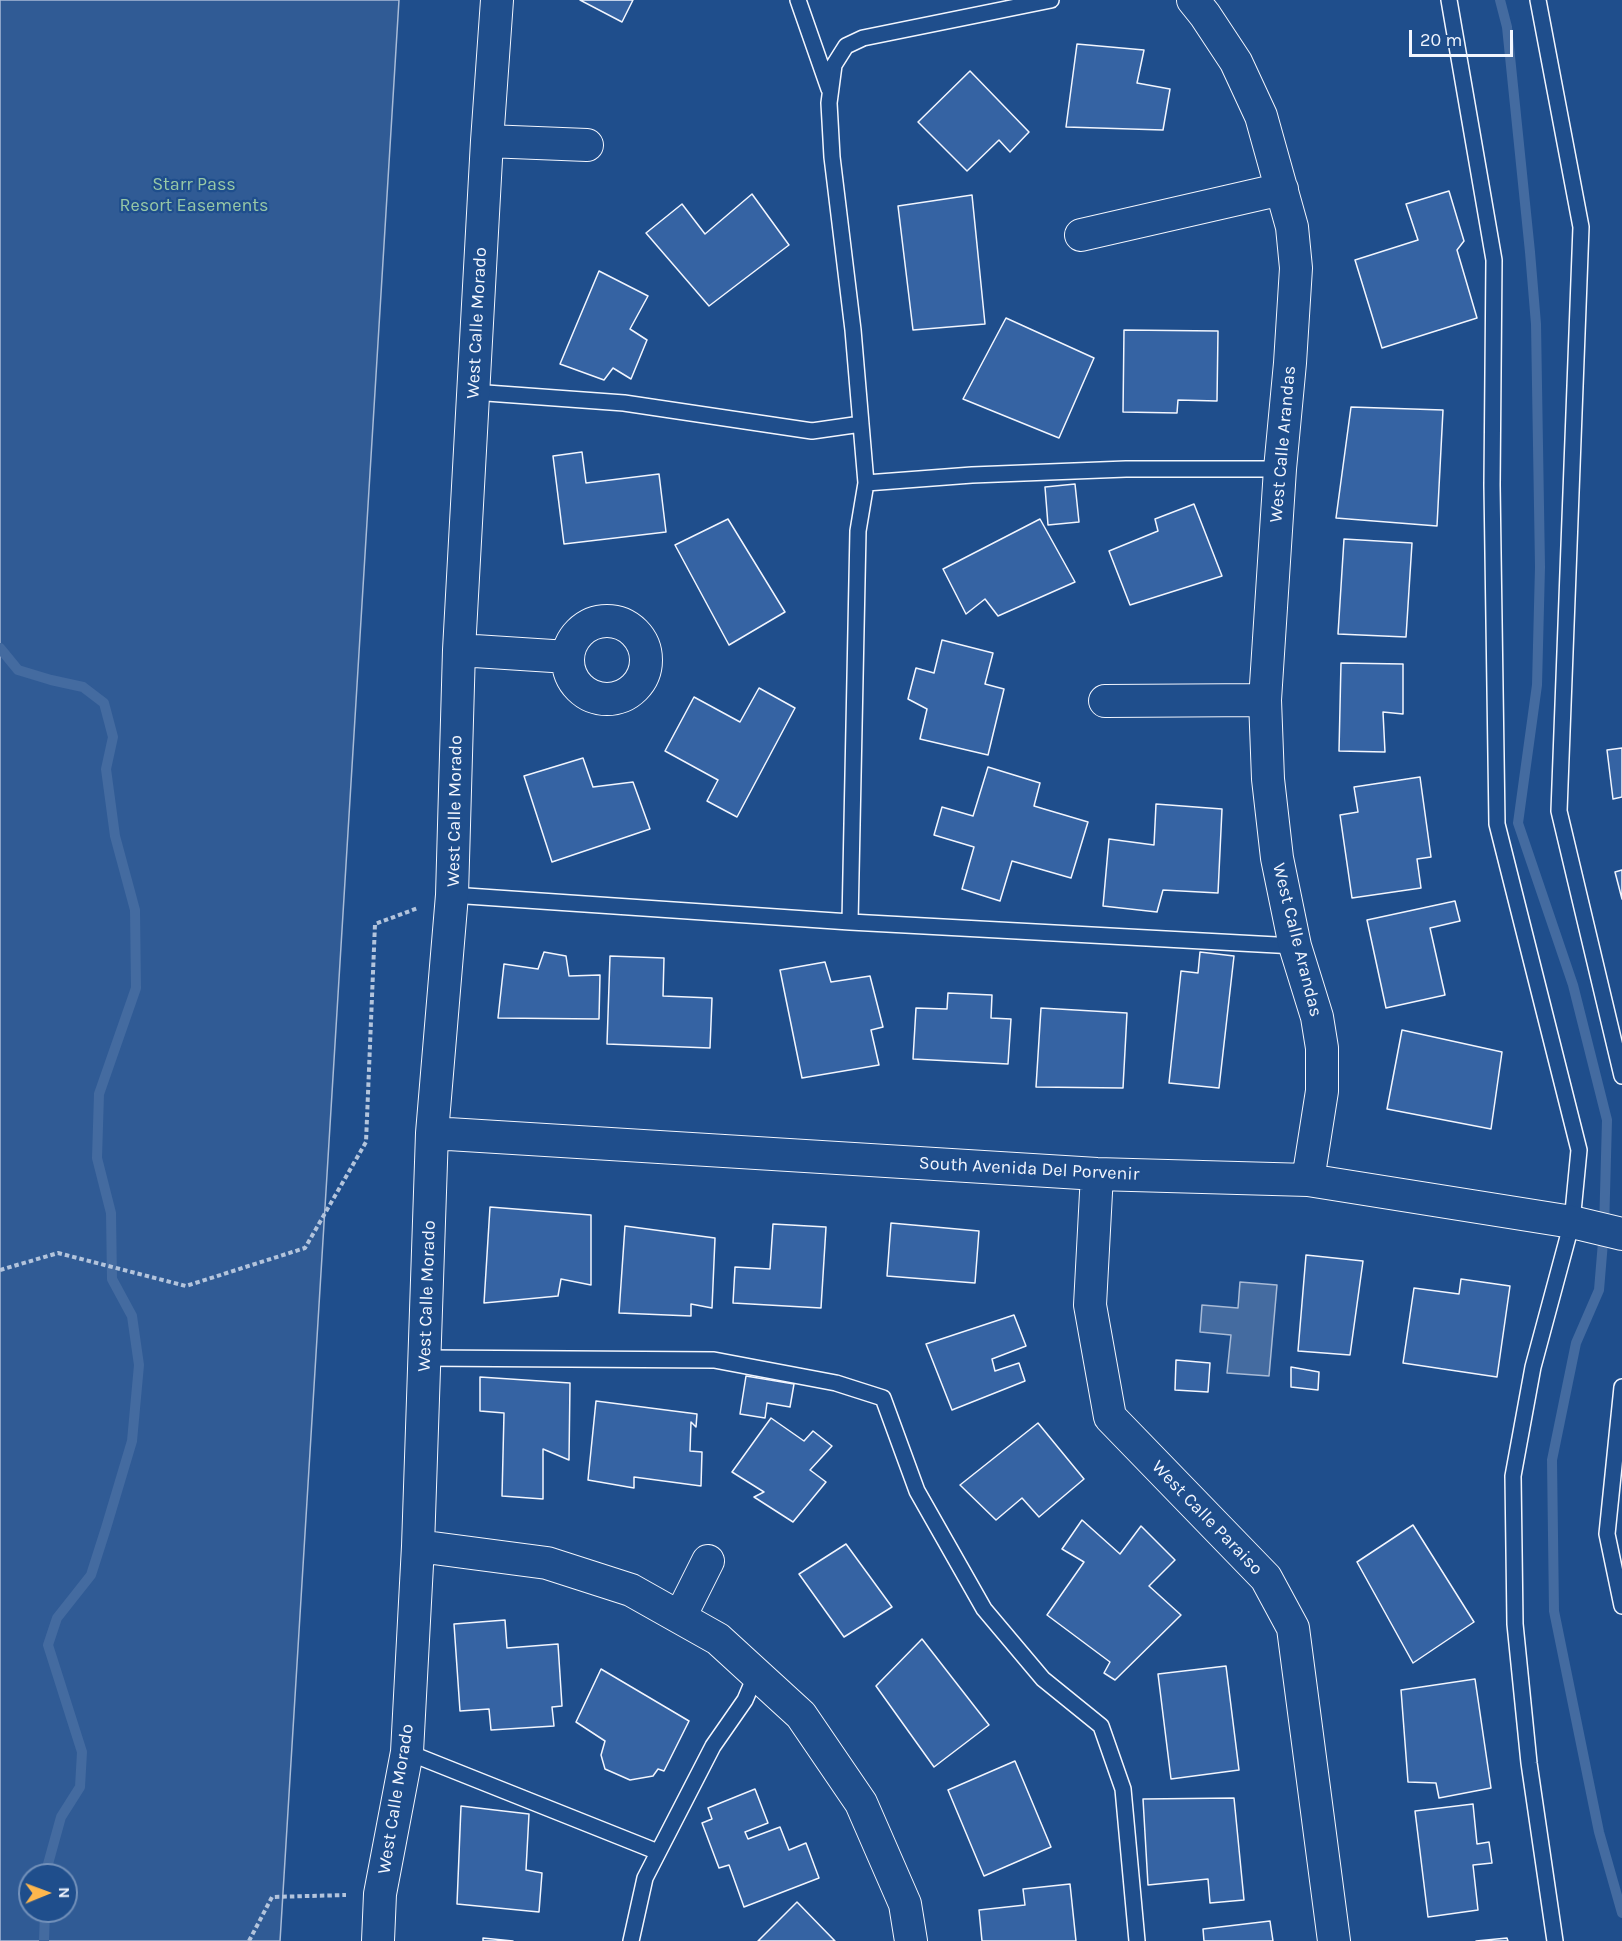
<!DOCTYPE html>
<html>
<head>
<meta charset="utf-8">
<style>
	body { margin:0 }
	#map { position:relative; width:1622px; height:1941px; overflow:hidden; background:#1f4e8c; font-family:Karla,sans-serif }
	canvas { display:block }
	.north { position:absolute; left:18px; top:1863px; width:60px; height:60px; box-sizing:border-box; background:#1f4e8c; border:2px solid #7391ba; border-radius:50%; rotate:89deg; font-size:16px; font-weight:700; line-height:24px; text-align:center; color:#f2f6ff }
	.north::after { content:''; display:block; margin:auto; width:21px; height:27px; background:#ffb74d; clip-path:polygon(50% 0,100% 100%,50% 72%,0 100%) }
	.scale { position:absolute; left:1409px; top:30px; width:104px; height:27px; box-sizing:border-box; border:3px solid #f2f6ff; border-top:0; padding-left:8px; font-size:18px; line-height:21px; white-space:nowrap; color:#f2f6ff; -webkit-text-stroke:4px #1f4e8c; paint-order:stroke }
</style>
</head>
<body>
<div id="map">
<canvas width="1622" height="1941"></canvas>
<div class="north">N</div>
<div class="scale">20 m</div>
</div>
<script>
const ctx = document.querySelector('canvas').getContext('2d');
ctx.lineJoin = 'round';
function paint(path, color) { ctx.fillStyle = color; ctx.fill(path, 'evenodd'); }
function trace(path, color, width, dash) { ctx.strokeStyle = color; ctx.lineWidth = width; ctx.lineCap = dash ? 'butt' : 'round'; ctx.setLineDash(dash || []); ctx.stroke(path); }
function write(font, color, halo, rows, align = 'center') {
  ctx.font = font + ' Karla,sans-serif'; ctx.lineWidth = 4.5; ctx.setLineDash([]); ctx.textBaseline = 'middle'; ctx.strokeStyle = halo; ctx.fillStyle = color; for (const [text, x, y, turn = 0] of rows) {
    ctx.save(); ctx.translate(x, y); ctx.rotate((+turn || 0) * Math.PI / 180); ctx.textAlign = isNaN(turn) ? turn : align; if (halo) ctx.strokeText(text, 0, 0); ctx.fillText(text, 0, 0); ctx.restore();
  }
}
const built = new Path2D(`
	M0,0h399l-119,1941h-280zM30,1875h36v36h-36z`);
paint(built, '#305b95');
trace(built, '#a8bbd7', 1.5);
const water = new Path2D(`
	M1240,1282l37,3 -8,91 -42,-3 4,-38 -31,-3 2,-27 36,3z`);
paint(water, '#446ba0');
trace(water, '#a8bbd7', 1.5);
trace(new Path2D(`
	M1500,0l7,27 23,225 6,72 4,243 -3,118 -19,138 55,162 34,135 -3,110 -5,60 -23,53 -24,117 2,151 45,221 23,81
	M0,648l18,22 33,10 32,7 21,16 9,34 -7,32 9,67 20,74 1,78 -37,106 -2,64 14,55 1,66 20,37 7,49 -7,76 -26,87 -15,47 -34,43 -9,27 34,107 -2,35 -19,30 -13,47 -1,11
	M44,1941l1,-30`), '#446ba0', 10);
const building = new Path2D(`
	M580,0h53l-11,22z
	M1077,44l67,6 -7,33 33,6 -7,41 -97,-3z
	M970,71l59,61 -19,20 -11,-12 -32,31 -49,-49z
	M1449,191l15,50 -7,9 20,68 -95,30 -27,-88 63,-20 -12,-36z
	M752,194l37,51 -80,61 -63,-73 36,-29 23,30z
	M972,195l13,129 -72,6 -15,-124z
	M599,271l49,25 -18,33 17,11 -16,39 -18,-11 -9,12 -44,-16z
	M1006,318l88,40 -35,80 -96,-39z
	M1124,330l94,1 -1,70 -39,-1 -1,13 -54,-1z
	M1351,407l92,3 -6,116 -101,-8z
	M582,452l4,31 73,-9 7,58 -102,12 -11,-88z
	M1075,484l4,38 -31,3 -3,-38z
	M1194,504l28,72 -92,29 -21,-54 49,-20 -3,-12z
	M728,519l57,93 -56,33 -54,-100z
	M1040,519l35,63 -77,34 -13,-17 -19,15 -23,-45z
	M1344,539l68,4 -6,94 -68,-3z
	M942,640l51,13 -8,31 19,5 -16,66 -68,-16 7,-30 -19,-10 8,-31 18,5z
	M1341,663l62,1v50l-20,-2 2,40 -46,-1z
	M759,688l36,20 -58,109 -30,-16 11,-21 -53,-29 29,-54 46,25z
	M1622,748v49l-9,2 -6,-49z
	M583,758l10,29 40,-5 17,47 -98,33 -28,-86z
	M988,767l52,16 -6,23 54,16 -17,56 -59,-17 -12,40 -38,-12 12,-42 -40,-12 8,-28 31,9z
	M1420,777l11,80 -14,2 4,29 -69,10 -12,-83 18,-3 -4,-25z
	M1156,804l66,5 -4,84 -55,-3 -6,22 -54,-6 6,-67 45,6z
	M1622,870v29l-7,-27z
	M1455,901l5,20 -30,7 15,67 -59,13 -19,-88z
	M544,952l22,4 3,20 31,-1 -1,44 -101,-1 6,-54 34,5z
	M1200,952l34,4 -15,132 -50,-5 12,-112 17,2z
	M610,956l54,2 -1,38 49,2 -2,50 -103,-4z
	M825,962l6,20 39,-6 13,51 -12,3 8,35 -77,13 -22,-108z
	M948,993l44,2 -1,23 20,1 -3,45 -95,-5 3,-51 31,1z
	M1041,1008l86,5 -4,75 -87,-1z
	M1402,1030l100,22 -11,77 -104,-20z
	M490,1207l101,8v70l-30,-6 -3,17 -74,7z
	M891,1223l88,8 -4,52 -88,-7z
	M773,1224l53,3 -5,81 -88,-5 2,-36 35,2z
	M625,1226l90,12 -3,70 -21,-4v12l-72,-3z
	M1306,1255l57,6 -13,94 -52,-4z
	M1461,1279l49,7 -13,91 -94,-14 11,-75 45,6z
	M1014,1315l12,31 -34,13 3,12 24,-8 6,18 -73,29 -26,-66z
	M1176,1360l34,3 -2,29 -33,-2z
	M1291,1367l28,5 -1,18 -27,-3z
	M746,1376l48,8 -4,23 -23,-4 -2,15 -25,-4z
	M480,1377l90,6 -1,77 -26,-11v50l-41,-3 2,-83 -24,-2z
	M596,1401l101,13 -1,13 -5,-5 -1,29 12,1 -1,34 -67,-9v11l-46,-8z
	M771,1418l33,23 9,-10 19,15 -22,24 16,12 -33,40 -39,-25 10,-5 -32,-20z
	M1038,1423l46,56 -45,38 -17,-19 -26,22 -36,-35z
	M1082,1520l38,34 21,-28 34,34 -26,26 32,29 -66,65 -11,-7 6,-11 -63,-47 37,-53 -22,-13z
	M1413,1525l61,97 -61,41 -56,-101z
	M846,1544l46,63 -48,30 -45,-63z
	M505,1620l2,28 51,-4 4,62 -10,1 2,19 -63,4 -2,-21 -29,2 -6,-87z
	M922,1639l67,86 -55,42 -58,-81z
	M1226,1666l13,104 -68,9 -13,-105z
	M601,1669l88,52 -25,50 -6,-2 -5,7 -23,4 -25,-11 -4,-14 4,-14 -29,-19z
	M1475,1679l16,109 -52,10 -3,-15 -28,-1 -7,-92z
	M1015,1761l36,86 -67,29 -36,-86z
	M755,1789l13,34 -23,9 3,7 32,-12 9,23 17,-7 13,35 -75,29 -15,-42 -10,3 -17,-45 10,-4 -4,-11z
	M1234,1798l10,102 -34,3 -2,-24 -60,6 -5,-86z
	M1473,1804l4,40 12,-2 3,21 -19,2 5,45 -50,7 -13,-106z
	M461,1806l68,8 -3,56 16,3 -3,39 -82,-8z
	M1070,1884l6,57h-94l-3,-31 46,-5 -2,-16z
	M797,1902l38,39h-77z
	M1270,1921l3,20h-69l-1,-12z
	M483,1938l30,3h-30z
	M1507,1938l1,3h-32z`);
paint(building, '#3563a3');
trace(building, '#f2f6ff', 1.5);
const service = new Path2D(`
	M798,0l31,89
	M1449,0l45,260 -2,225 5,339 82,326 -7,72 -39,145 -20,109 2,148 14,139 26,178
	M1538,0l43,227 -22,584 63,265
	M473,392l151,11 188,28 49,-7
	M866,483l106,-8 154,-6h154
	M452,895l398,27 445,24
	M850,922l8,-391 8,-48 -13,-153 -21,-173 -3,-54 5,-38 12,-19 17,-8 188,-38
	M425,1358l289,2 122,23 47,15 34,93 67,118 59,70 58,47 22,63 14,152
	M1622,1387l-15,147 15,72
	M407,1752l251,100
	M631,1941l14,-63 68,-132 32,-46 11,-26`);
const minor = new Path2D(`
	M1193,0l12,15 31,47 25,54 31,111 4,41 -6,95 -10,106 -15,231 3,79 9,79 18,88 22,71 5,31v43l-14,89
	M487,141l100,4
	M1081,235l201,-46
	M568 660a39 39 0 1 1 78 0a39 39 0 1 1-78 0Z
	M459,650l109,7
	M1105,701l160,-1
	M432,1133l665,41 211,6 264,42 50,12
	M1097,1174l-7,131 20,112 156,161 27,50 41,313
	M418,1546l129,17 84,27 87,49 83,76 60,88 44,101 6,37
	M680,1617l28,-56
	M378,1941l2,-47 27,-142 11,-206 14,-413 20,-238 7,-245 28,-509 10,-141`);
trace(service, '#f2f6ff', 18);
trace(minor, '#f2f6ff', 34);
trace(new Path2D(`
	M0,1270l58,-17 128,33 119,-38 61,-106 9,-218 43,-16
	M249,1941l23,-44 74,-2`), '#b3c4dc', 4, [4.5, 3]);
trace(service, '#1f4e8c', 15);
trace(minor, '#1f4e8c', 32);
write('18px', '#97c8a6', '#1f4e8c', [
	["Starr Pass",194,185],
	["Resort Easements",194,206]
]);
write('18px', '#f2f6ff', '#1f4e8c', [
	["West Calle Morado",477,323,-87],
	["West Calle Arandas",1283,444,-85],
	["West Calle Morado",455,811,-89],
	["West Calle Arandas",1297,940,76],
	["South Avenida Del Porvenir",1029,1169,3],
	["West Calle Morado",427,1296,-88],
	["West Calle Paraiso",1207,1518,46],
	["West Calle Morado",396,1799,-81]
]);
</script>
</body>
</html>
